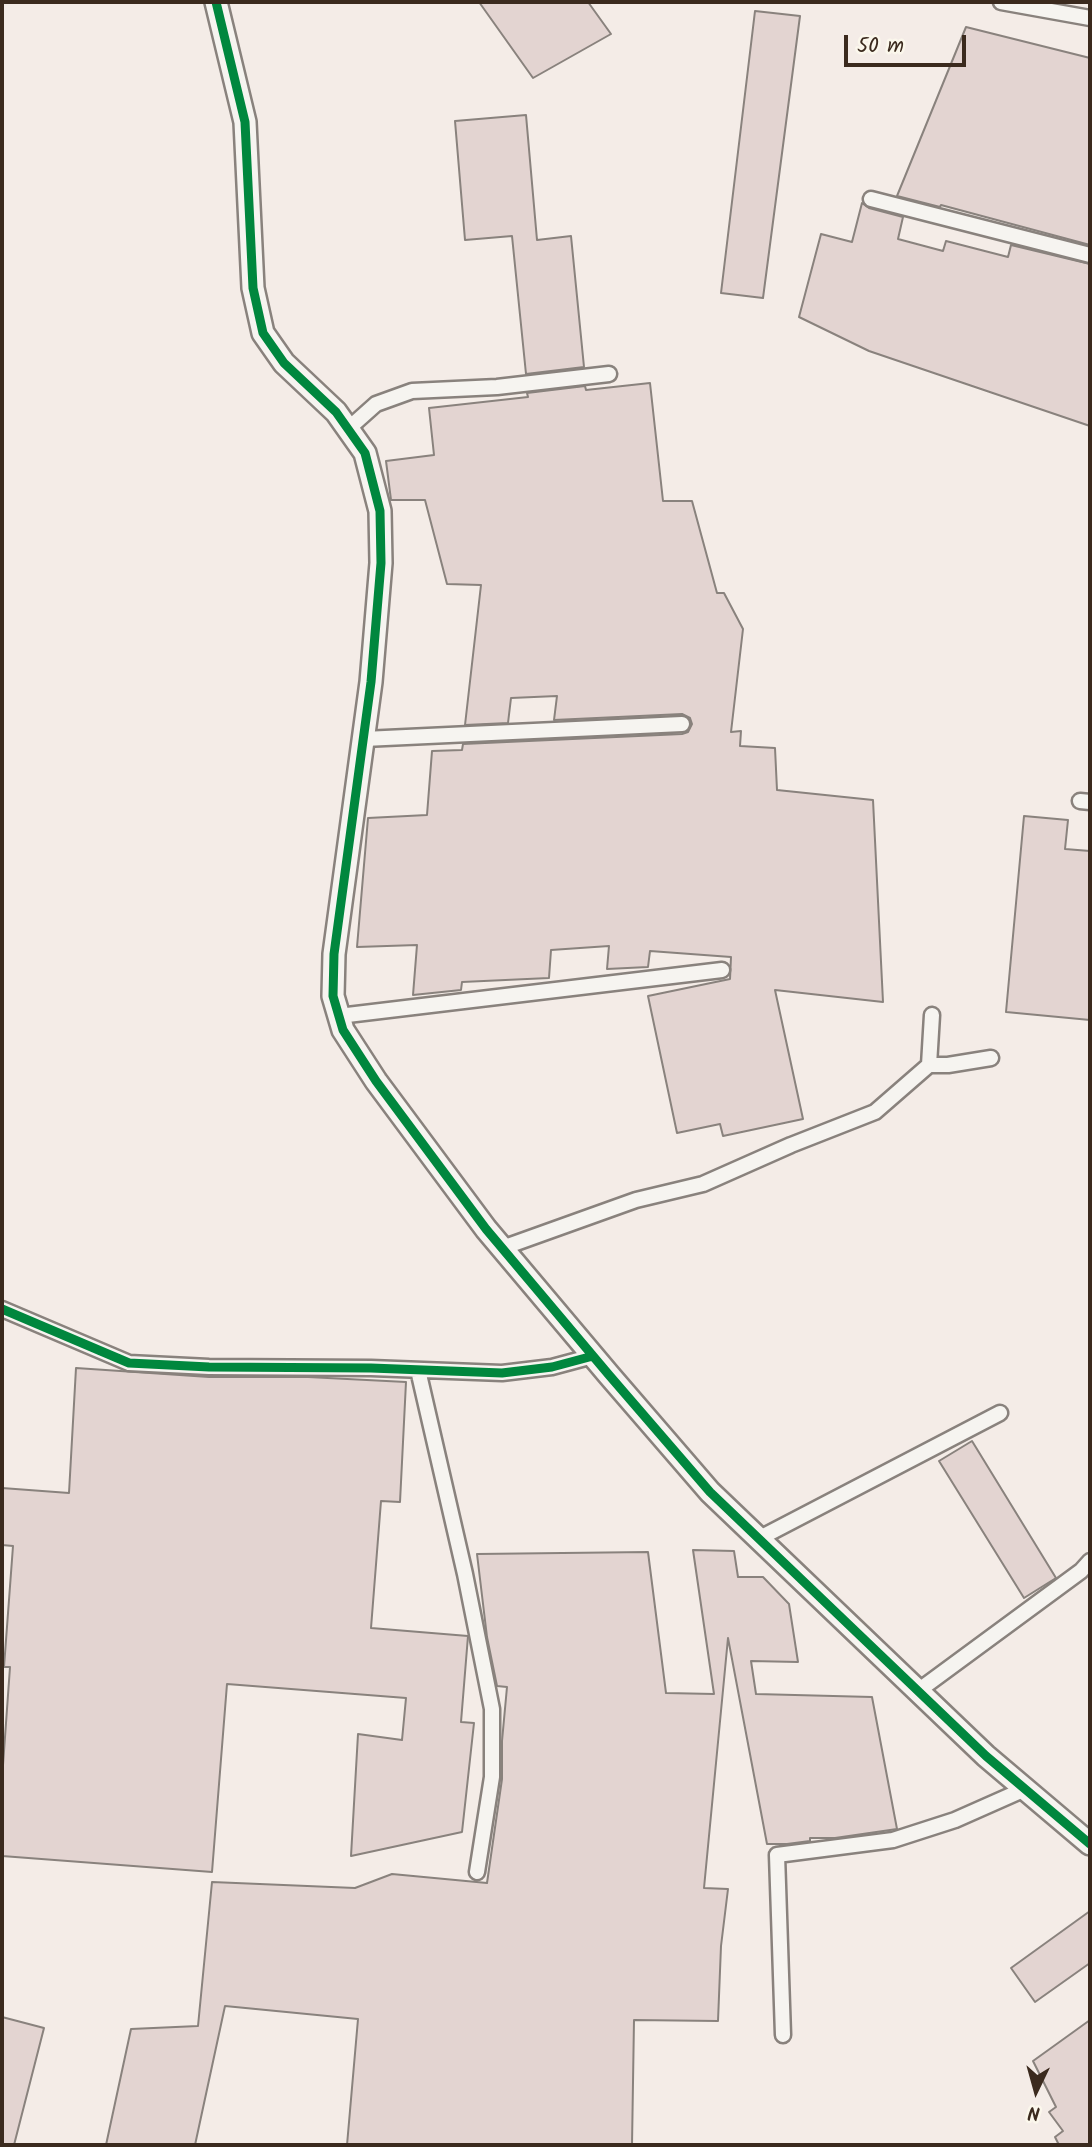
<!DOCTYPE html>
<html>
<head>
<meta charset="utf-8">
<style>
	body { margin:0 }
	#map { position:relative; width:1092px; height:2147px; overflow:hidden; background:#f4ece7; font-family:Kalam,sans-serif }
	canvas { display:block }
	.frame { position:absolute; inset:0; border:4px solid #3b2a1e; pointer-events:none }
	.north { position:absolute; left:1001px; top:2056px; width:70px; height:70px; -webkit-text-stroke:5px #fbf7ec; paint-order:stroke; rotate:185deg; font-size:19px; font-weight:700; line-height:28px; text-align:center; color:#3b2a1e }
	.north::after { content:''; display:block; margin:auto; width:24px; height:32px; background:#3b2a1e; clip-path:polygon(50% 0,100% 100%,50% 72%,0 100%) }
	.scale { position:absolute; left:844px; top:35px; width:122px; height:32px; box-sizing:border-box; border:4px solid #3b2a1e; border-top:0; padding-left:9px; font-size:21px; line-height:24px; white-space:nowrap; color:#3b2a1e; -webkit-text-stroke:5px #fbf7ec; paint-order:stroke }
</style>
</head>
<body>
<div id="map">
<canvas width="1092" height="2147"></canvas>
<div class="frame"></div>
<div class="north">N</div>
<div class="scale">50 m</div>
</div>
<script>
const ctx = document.querySelector('canvas').getContext('2d');
ctx.lineJoin = 'round';
function paint(path, color) { ctx.fillStyle = color; ctx.fill(path, 'evenodd'); }
function trace(path, color, width, dash) { ctx.strokeStyle = color; ctx.lineWidth = width; ctx.lineCap = dash ? 'butt' : 'round'; ctx.setLineDash(dash || []); ctx.stroke(path); }
const building = new Path2D(`
	M479,2h109l23,32 -78,44z
	M755,11l45,5 -37,282 -42,-5z
	M966,27l124,31v187l-149,-40 -1,2 -43,-11z
	M526,115l11,125 34,-4 13,131 -58,7 -14,-138 -47,4 -10,-119z
	M862,203l7,5 34,9 -5,22 45,12 3,-10 62,16 3,-12 79,19v162l-221,-75 -70,-34 22,-83 31,8z
	M650,383l13,118h29l25,92h7l19,36 -12,103 10,-1 -1,15 35,2 2,42 96,10 10,202 -108,-12 28,129 -80,17 -3,-12 -43,9 -29,-137 82,-17 1,-22 -81,-6 -2,16 -41,2 2,-23 -58,4 -2,28 -87,4 -1,8 -48,5 4,-50 -60,2 11,-129 59,-3 5,-64 30,-1 1,-6 219,-10 6,-2 4,-8 -2,-6 -8,-4 -128,6 3,-24 -46,2 -3,25 -43,2 16,-140 -34,-1 -22,-84h-34l-5,-39 48,-6 -5,-47 99,-11 -1,-4 58,-7 1,4z
	M1024,816l44,4 -3,29 25,2v169l-84,-8z
	M76,1368l133,9h99l98,5 -6,120 -19,-1 -10,127 97,8 -7,86 13,1 -12,109 -111,24 7,-122 44,6 4,-42 -179,-14 -15,188 -210,-16v-77l8,-112h-6l9,-121 -11,-1v-57l67,5z
	M972,1441l84,137 -32,20 -85,-137z
	M693,1550l41,1 4,26h25l26,27 9,58 -47,-1 5,33 116,3 25,132 -62,9h-25v3l-23,3h-20l-39,-206 -24,250 24,1 -7,57 -3,75 -84,-1 -2,125h-285l11,-126 -133,-13 -30,139h-89l25,-116 67,-3 14,-144 143,6 37,-14 95,9 15,-104v-38l5,-54 -10,-1 -10,-49 -10,-83 171,-2 18,141 48,1z
	M1090,1911v52l-55,39 -24,-34z
	M2,2017l42,11 -30,117h-12z
	M1090,2020v125h-31l-4,-8 8,-6 -14,-19 7,-5 -23,-46z`);
paint(building, '#e3d4d1');
trace(building, '#89827d', 2);
const street = new Path2D(`
	M1001,2l89,16
	M871,199l219,56
	M348,429l28,-25 36,-13 85,-4 112,-13
	M364,739l318,-15
	M1080,801l10,1
	M339,1016l383,-46
	M929,1065h19l43,-7
	M502,1248l134,-48 67,-16 88,-39 84,-33 54,-47 3,-50
	M2,1309l127,54 80,4 162,1 131,5 50,-6 41,-11
	M418,1370l47,204 27,135v68l-15,95
	M758,1539l242,-126
	M918,1691l163,-120 9,-10
	M783,2035l-6,-180 116,-15 62,-20 70,-31`);
const secondary = new Path2D(`
	M216,2l29,120 8,166 10,45 21,30 52,49 29,41 15,58 1,52 -10,119 -37,272 -1,42 10,34 33,51 110,148 123,146 101,117 276,264 104,88`);
trace(street, '#89827d', 19);
trace(secondary, '#89827d', 26);
trace(street, '#f6f4f0', 14);
trace(secondary, '#f6f4f0', 21);
trace(new Path2D(`
	M216,2l29,120 8,166 10,45 21,30 52,49 29,41 15,58 1,52 -10,119 -37,272 -1,42 10,34 33,51 110,148 123,146 101,117 276,264 104,88
	M2,1309l127,54 80,4 162,1 131,5 50,-6 41,-11`), '#00873e', 9);
</script>
</body>
</html>
